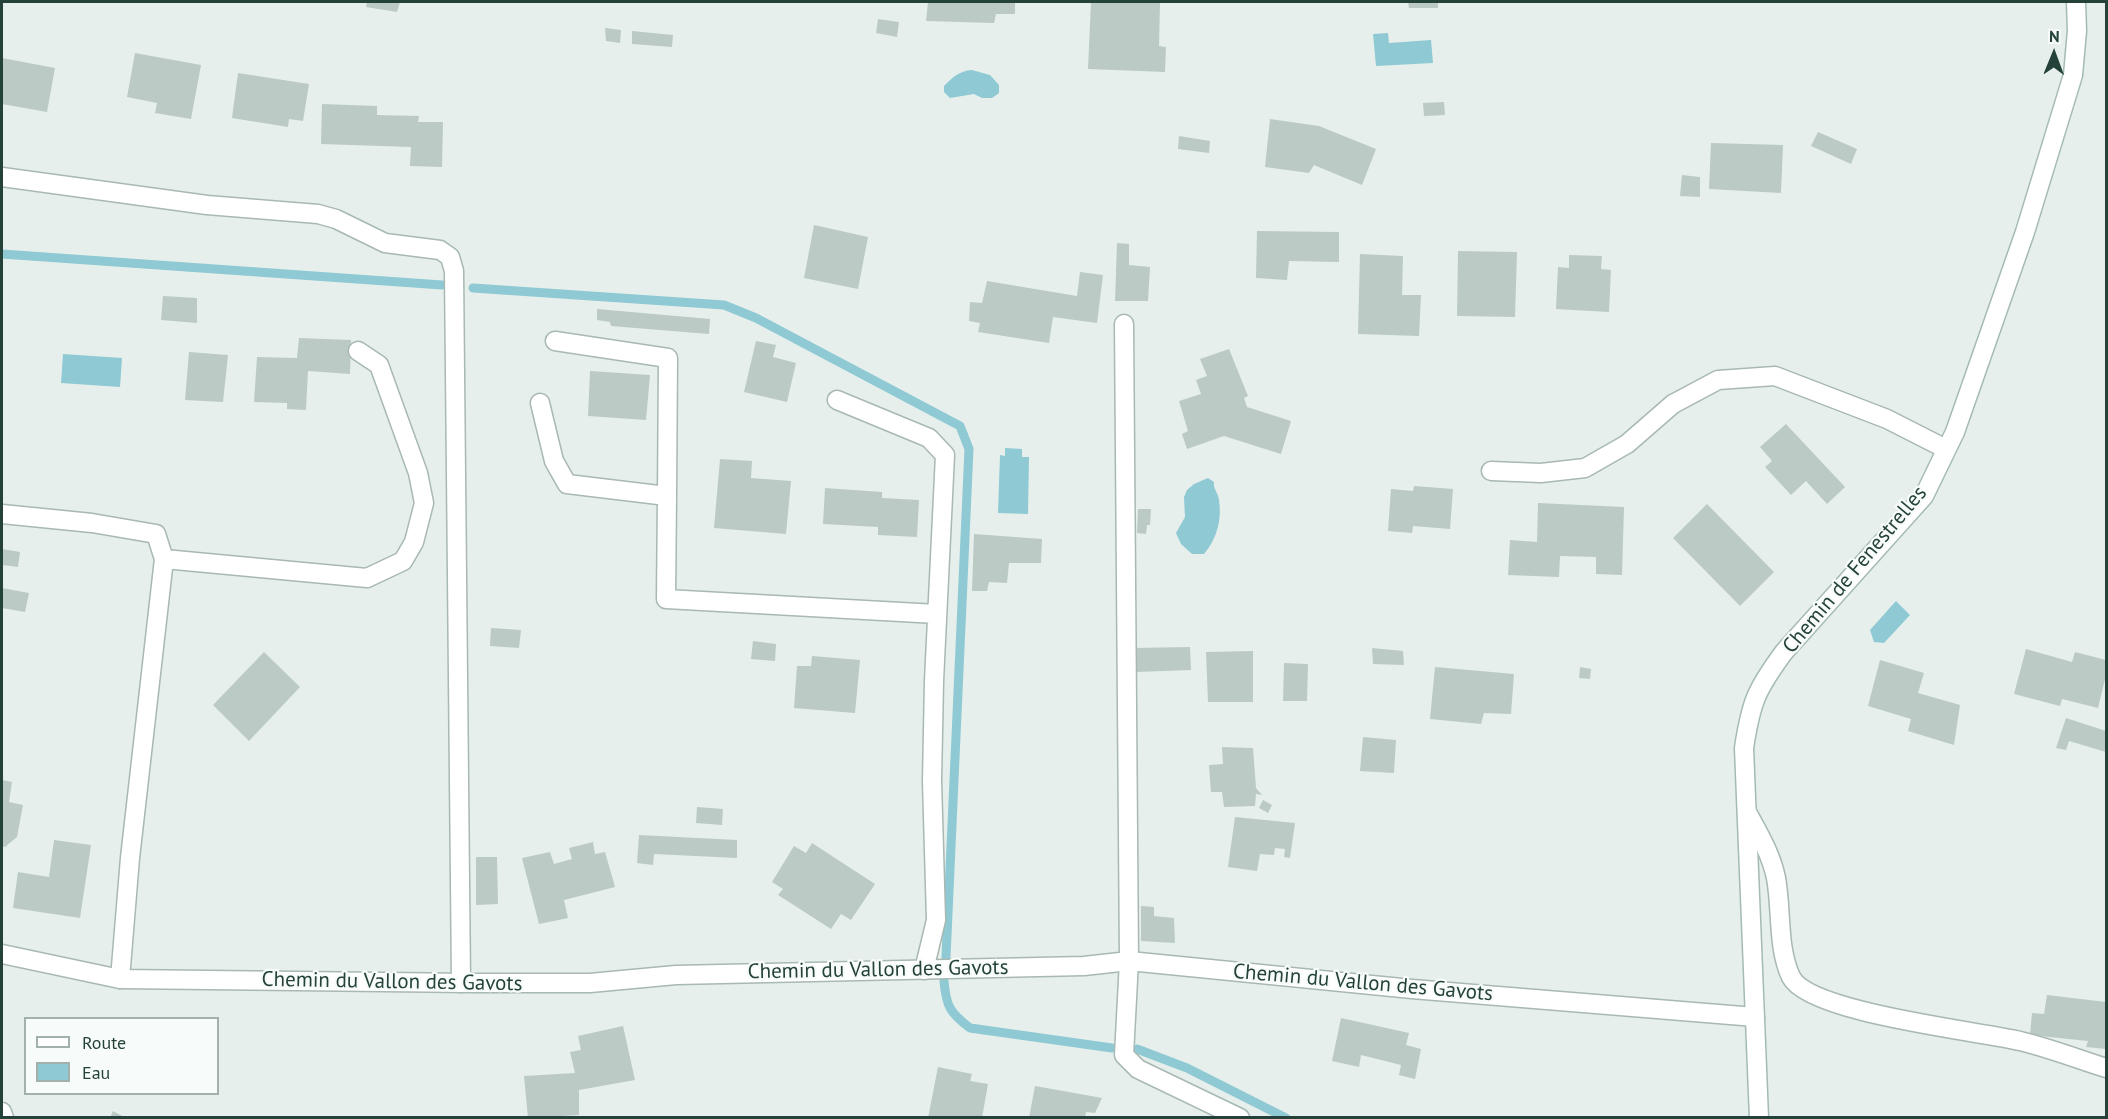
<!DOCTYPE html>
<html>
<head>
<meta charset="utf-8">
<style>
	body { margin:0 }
	#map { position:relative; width:2108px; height:1119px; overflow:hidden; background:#e6efeb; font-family:"PT Sans",sans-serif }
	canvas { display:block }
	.frame { position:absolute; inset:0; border:3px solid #24423a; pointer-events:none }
	.legend { position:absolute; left:24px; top:1017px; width:195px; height:78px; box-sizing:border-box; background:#f7fbf9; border:2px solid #a3b1ad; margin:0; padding:8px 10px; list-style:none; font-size:18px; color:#24423a }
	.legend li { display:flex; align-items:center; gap:12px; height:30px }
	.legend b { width:30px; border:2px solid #a3b1ad }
	.north { position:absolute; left:2024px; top:24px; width:60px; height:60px; -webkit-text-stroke:4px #f7fbf9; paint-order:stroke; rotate:1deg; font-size:16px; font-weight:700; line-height:24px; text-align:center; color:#24423a }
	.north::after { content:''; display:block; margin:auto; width:21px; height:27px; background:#24423a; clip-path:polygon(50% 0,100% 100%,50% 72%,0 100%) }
</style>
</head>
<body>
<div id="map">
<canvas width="2108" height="1119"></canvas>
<div class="frame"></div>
<ul class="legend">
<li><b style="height:8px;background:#fff"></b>Route</li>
<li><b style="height:16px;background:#8ec9d4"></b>Eau</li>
</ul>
<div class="north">N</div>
</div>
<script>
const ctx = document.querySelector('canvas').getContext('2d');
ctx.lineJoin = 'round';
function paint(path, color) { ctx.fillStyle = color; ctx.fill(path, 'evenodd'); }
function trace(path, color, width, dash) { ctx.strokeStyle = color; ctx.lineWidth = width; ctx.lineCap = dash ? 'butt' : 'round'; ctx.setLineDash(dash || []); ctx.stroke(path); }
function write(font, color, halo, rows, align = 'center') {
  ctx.font = font + ' "PT Sans",sans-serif'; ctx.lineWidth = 4.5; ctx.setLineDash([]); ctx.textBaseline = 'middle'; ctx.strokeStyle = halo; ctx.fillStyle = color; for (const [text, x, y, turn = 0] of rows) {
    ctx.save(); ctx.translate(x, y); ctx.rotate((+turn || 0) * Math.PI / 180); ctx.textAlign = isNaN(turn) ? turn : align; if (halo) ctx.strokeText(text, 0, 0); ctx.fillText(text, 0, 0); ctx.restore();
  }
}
paint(new Path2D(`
	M1388,33l1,10 42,-3 2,23 -57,3 -3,-32z
	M972,70l18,5 9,10v8l-7,5h-10l-8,-4 -24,4 -6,-6v-6c9,-9 15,-15 28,-16z
	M63,354l59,4 -2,29 -59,-4z
	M1005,448l17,1v8h7l-1,57 -30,-1 2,-58 5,1z
	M1208,478l6,4c-1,7 4,10 5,18 3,20 -2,38 -15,54h-12l-11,-10 -5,-11 9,-16 -1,-20 3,-7 7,-6z
	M1896,601l14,14 -26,28 -10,-1 -4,-12z`), '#8ec9d4');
trace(new Path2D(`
	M2,254l440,31
	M473,288l251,17 32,13 204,108 9,23 -23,508
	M944,981c2,25 6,32 26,47l142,20
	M1137,1049l50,19 99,50`), '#8ec9d4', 9);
paint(new Path2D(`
	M367,2h33l-3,10 -31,-5z
	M928,2h87v12h-19l-2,9 -68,-2z
	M1091,2h69l-1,44 7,1 -1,25 -77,-3z
	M1408,2h30v6h-29z
	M878,19l21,3 -2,15 -21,-4z
	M605,28l16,2 -1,13 -14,-2z
	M632,31l41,4 -1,12 -40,-3z
	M135,53l66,12 -10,54 -36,-6 2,-10 -30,-6z
	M2,58l53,10 -8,44 -45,-8z
	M238,73l71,11 -6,37 -14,-2 -1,8 -56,-9z
	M1444,102l1,13 -21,1 -1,-13z
	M322,104l55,2v9l42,1 -1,6h25l-1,45 -32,-1 1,-19 -90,-3z
	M1270,119l49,7 57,23 -14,36 -48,-20 -5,8 -44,-6z
	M1818,132l39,17 -6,15 -40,-18z
	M1179,136l31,5 -1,12 -31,-4z
	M1711,143l72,2 -2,48 -72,-4z
	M1682,175l18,2v20l-20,-1z
	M814,225l54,12 -10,52 -54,-11z
	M1257,231l82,1v30l-50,-1 -2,19 -31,-2z
	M1117,243l12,1v21l21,2 -2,34h-33z
	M1458,251l59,1 -2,65 -58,-1z
	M1360,254l43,2 -1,39h19l-2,41 -61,-2z
	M1569,255l33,1 -1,13 10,1 -2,42 -53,-3 2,-42 11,1z
	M1080,272l23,3 -6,48 -44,-6 -4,26 -71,-11 2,-9 -11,-2 1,-19 12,1 5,-22 90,15z
	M163,296l34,2v25l-36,-3z
	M597,309l113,10 -1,15 -98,-8 -1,-4 -13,-2z
	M299,338l52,2 -1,34 -42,-3 -2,39 -19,-1v-6l-33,-1 3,-45 40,1z
	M756,341l20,4 -3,12 23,6 -9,39 -43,-10z
	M1229,349l19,47 -4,2 3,9 44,14 -10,33 -57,-18 -37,13 -5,-15 6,-3 -9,-30 22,-7 -5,-14 11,-4 -7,-17z
	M189,352l39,3 -5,47 -38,-2z
	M590,371l60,4 -4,45 -58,-4z
	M1786,424l59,63 -18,17 -21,-23 -15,14 -26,-28 7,-6 -12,-14z
	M720,459l32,2 -1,17 40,3 -5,53 -72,-6z
	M1414,486l39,3 -3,40 -37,-3 -1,7 -24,-2 3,-42 22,2z
	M825,488l57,4v6l37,2 -2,37 -39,-2v-8l-55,-3z
	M1538,503l86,4 -2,68 -26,-1v-17l-36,-1 -1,21 -51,-2 2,-35 27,2z
	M1707,504l67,68 -34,34 -67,-68z
	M1138,509h13l-1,16h-3l-1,9 -9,-1z
	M974,534l68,5 -1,24h-32l-2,20 -18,-1 -2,9h-15z
	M2,549l18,3 -2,15 -16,-2z
	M2,588l27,5 -4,19 -23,-4z
	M491,628l30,2 -2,18 -29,-2z
	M753,641l23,3 -1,17 -24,-2z
	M1190,647l1,23 -56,2 -1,-24z
	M1372,648l31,3 1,14 -31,-1z
	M2026,649l46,13 3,-10 31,8v15l-8,33 -36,-9 -2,7 -46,-12z
	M1253,651v51h-45l-2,-50z
	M264,652l36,35 -51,54 -36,-36z
	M812,656l48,4 -5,53 -61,-5 3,-42h14z
	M1880,660l44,13 -6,20 42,12 -6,40 -46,-14 3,-12 -43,-13z
	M1284,663l24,1 -1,37h-24z
	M1435,667l79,7 -3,40 -27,-1 -3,11 -51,-5z
	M1580,667l11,2 -1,10 -11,-1z
	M2066,718l40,13v21l-37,-11 -3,9 -10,-2z
	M1363,737l33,3 -2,33 -34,-2z
	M1222,747l31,1 3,40 6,7 -6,-1 -1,12 -31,1 -2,-15h-11l-2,-27 14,-1z
	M2,780l10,2 -3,20 14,3 -6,32 -12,10 -3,-1z
	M1263,800l9,5 -4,8 -9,-5z
	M697,807l26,2 -1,16 -26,-2z
	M1235,817l60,6 -5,35 -6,-1 1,-8 -10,-1 -1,7 -14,-1 -3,17 -29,-4z
	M639,835l98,5v18l-83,-4 -1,11 -16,-2z
	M54,840l37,5 -11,73 -67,-10 5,-36 31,5z
	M593,842l2,12 10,-2 10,35 -51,13 4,18 -29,6 -17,-66 28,-6 4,12 18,-5 -3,-11z
	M812,843l63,41 -24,36 -10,-6 -10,15 -53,-34 5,-6 -11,-7 22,-36 12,7z
	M476,857h21l1,47 -22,1z
	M1141,906l13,1v9l20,2 1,25 -34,-2z
	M2047,995l59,7v47l-20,-2 2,-6 -58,-6 2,-22 12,1z
	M1341,1018l68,15 -3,12 15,4 -6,30 -16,-4 2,-10 -40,-10 -2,12 -27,-6z
	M623,1026l12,54 -56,10v25l-51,3 -4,-42 51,-3 -5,-21 11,-2 -3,-14z
	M938,1067l34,7 -2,7 18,3 -6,34h-54z
	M1035,1086l34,6 33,6 -7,15 -9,-1 -1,6h-56z
	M113,1111l13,7h-16z`), '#bbcac4');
const lane = new Path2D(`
	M2,177l205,28 111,9 18,5 49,24 55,7 10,7 4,14 7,712
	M1124,324l5,637 -5,94 14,14 102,49
	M555,341l113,17 -1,138
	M837,400l92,38 16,17 -11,226 -2,100 4,139 -12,50
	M540,403l14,58 13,23 100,12 -1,103 271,15
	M2,514l90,9 64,11 8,25 -34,299 -10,121
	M164,559l203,19 36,-17 11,-19 10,-39 -6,-30 -39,-108 -21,-14
	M1747,812c12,22 24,42 29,66 6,32 1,69 15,99 18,36 187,54 229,64 29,7 58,18 86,27
	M2,1112l2,6`);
const street = new Path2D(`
	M1491,471l50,2 44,-5 42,-24 46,-40 45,-24 57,-4 112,43 59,30
	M2,954l118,25 352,4h118l86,-8 408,-9 45,-5 283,28 343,28`);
const secondary = new Path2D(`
	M1759,1118l-15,-370c7,-46 12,-58 40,-96l140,-156 31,-64 70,-200 48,-157 4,-44 -1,-29`);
trace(lane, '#a8b8b2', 21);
trace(street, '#a8b8b2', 21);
trace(secondary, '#a4bbb3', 21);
trace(lane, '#fff', 18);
trace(street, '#fff', 18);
trace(secondary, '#fff', 18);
write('21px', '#24423a', '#f7fbf9', [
	["Chemin de Fenestrelles",1855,570,-50],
	["Chemin du Vallon des Gavots",878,970,-1],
	["Chemin du Vallon des Gavots",392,982,1],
	["Chemin du Vallon des Gavots",1363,983,5]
]);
</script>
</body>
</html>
